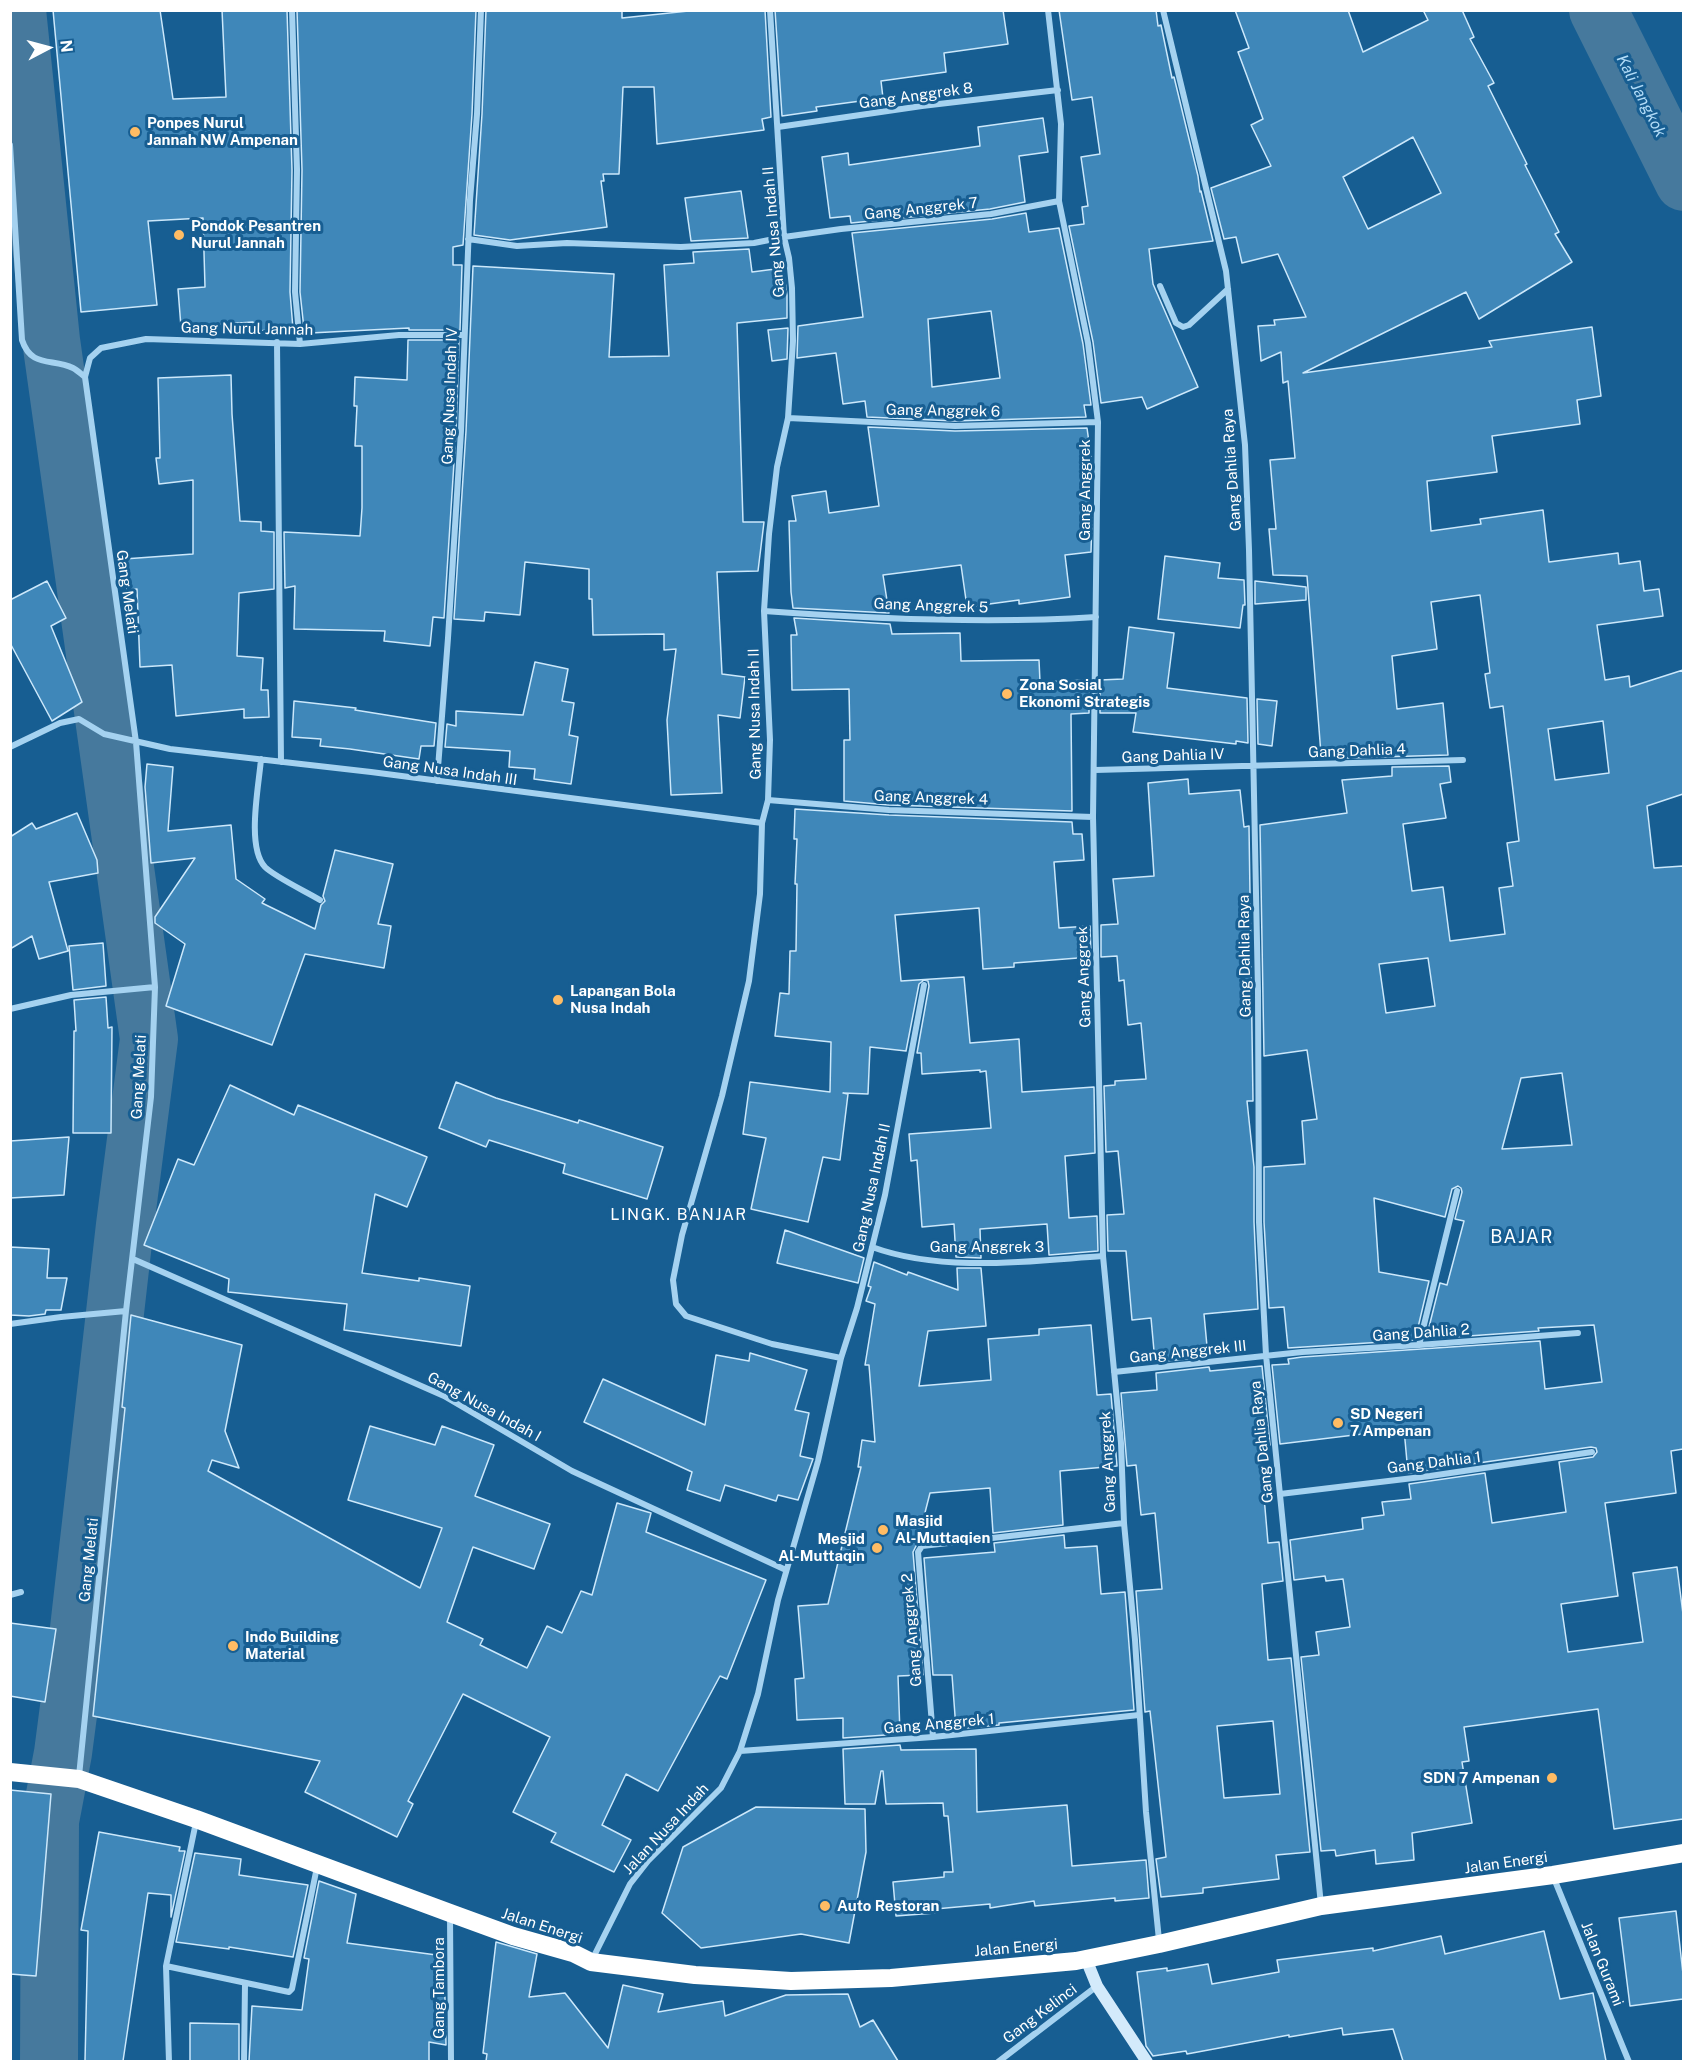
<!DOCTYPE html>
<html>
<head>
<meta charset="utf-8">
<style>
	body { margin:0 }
	#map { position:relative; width:1694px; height:2072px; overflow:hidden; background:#175e92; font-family:"Public Sans",sans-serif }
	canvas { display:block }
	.frame { position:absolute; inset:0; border:12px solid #fff; pointer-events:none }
	.north { position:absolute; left:18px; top:18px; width:60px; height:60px; -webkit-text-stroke:4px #175e92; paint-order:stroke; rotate:84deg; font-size:16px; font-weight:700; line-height:24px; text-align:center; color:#fff }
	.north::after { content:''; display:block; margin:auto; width:21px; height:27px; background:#fff; clip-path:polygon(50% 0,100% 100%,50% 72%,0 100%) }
</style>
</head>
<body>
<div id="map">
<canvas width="1694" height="2072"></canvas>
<div class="frame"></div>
<div class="north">N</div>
</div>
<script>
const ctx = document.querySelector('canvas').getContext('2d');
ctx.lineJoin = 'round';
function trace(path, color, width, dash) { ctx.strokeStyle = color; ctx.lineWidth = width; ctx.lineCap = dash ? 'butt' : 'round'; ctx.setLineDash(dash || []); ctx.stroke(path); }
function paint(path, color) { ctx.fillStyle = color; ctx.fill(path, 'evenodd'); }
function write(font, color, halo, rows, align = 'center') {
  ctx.font = font + ' "Public Sans",sans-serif'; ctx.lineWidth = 6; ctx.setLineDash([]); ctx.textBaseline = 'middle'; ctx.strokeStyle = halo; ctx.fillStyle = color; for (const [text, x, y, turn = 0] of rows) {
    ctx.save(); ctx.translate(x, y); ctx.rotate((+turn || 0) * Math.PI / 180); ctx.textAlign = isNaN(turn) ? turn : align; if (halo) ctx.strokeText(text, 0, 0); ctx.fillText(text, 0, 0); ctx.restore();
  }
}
trace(new Path2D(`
	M17,10l34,330 98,699 -24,186 -48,421 -14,107 -13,68 -1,241
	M1598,10l86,172`), '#46799d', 58);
const building = new Path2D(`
	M53,10h107l13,89 53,-2 -4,-87h65l5,160 -2,122 3,37 -39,2 -1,-9 -72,5 -3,-38 27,-2 -2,-69 -55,3 9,84 -76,7z
	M297,10h179l-4,104 -9,131 -10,2v18h9l-2,65h-51v-2l-99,5 -1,-5 -5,1 -4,-37 2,-122z
	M486,10h136v8l76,-8h67l6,107 -9,2 2,11 -107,14 -3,-57h-31l-4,87h-16l1,7h-3l6,46 -97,13 -36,-5 8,-121z
	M775,10h228l5,34 -64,9 2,19 -65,9 2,17 -67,9 1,4 -35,5z
	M1059,10h97l2,16 3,-1 11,53 2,-1 24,99 2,16 1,-1 12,50 -64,8 4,35 45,103 -51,22 -5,-12 -41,6 -8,-61 -24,-116 15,-2 -2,-17 6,-1 -7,-49 19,-3 -8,-57 -20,3z
	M1235,10h113l15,42 65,-32 -5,-10h39l12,27 -4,2 24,44 -6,3 39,78 -2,1 34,67 -4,2 17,28 -93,57 -13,-27 -163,81 189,-26 -3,-6 103,-14 9,69 -24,4 3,24 -88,12 5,36 -70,9 4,50 50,-7 -1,-5 63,-9 6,52 69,-9 1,11 21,-3 4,30 15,-2 4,27 -66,9 8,55 24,-4 1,11 53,-17v124l-36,12 7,62 29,-2v583l-12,2 5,42 -71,10 13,93 -57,8 7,48 75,-10 -10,-69 44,-6 6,47v205l-69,10 -16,-120 -134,18 5,34 -7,1 10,61 -60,10 2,27 -38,4 -1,-14 -39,6 -1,-6 -14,1 -20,-194 18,-2 -3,-23 34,-5 -7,-48 -17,2 -1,-5 -31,4 -4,-40 73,-11 -1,-11 22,-3 -2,-13 29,-3 -2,-15 76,-11 7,50 74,-11 -7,-50 34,-5 4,-5 -1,-4 -5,-1 -183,26 -4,-44 -124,15 -8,-79 17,-1 -1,-5 14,-2 238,-16 5,48 57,-7 -8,-57 -56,3 1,3 -113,8 14,-56 7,2 17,-64 -9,-2 7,-27 -1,-4 -3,-2 -6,3 -7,28 -71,-19 5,74 50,9 -14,59 -127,8 -4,-41 -15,1 -5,-86v-55l41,-3 -3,-43 15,-2 -10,-69 -43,6 -4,-231 87,-12 -5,-33 50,-4v-9l57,-1 2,16 -11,2 6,34 -43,6 9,67 31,-4 7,54 55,-7 -6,-46 14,-2 -6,-43 12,-2 -16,-135 -13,2 -5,-34 5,-1 -10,-78 -49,7 6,47 -45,7 5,53 46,-6 5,52 -100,3 -27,-4 -14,-178 -34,-1 -4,-46h7l-6,-69 25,-2 -7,-77 -5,2 -2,-31 -20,9 -3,-35 17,-1 -1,-5 32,-3 -28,-63 -36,9 -6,-26 -12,2 -13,-51 60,-22 -20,-41 12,-6 -25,-67 11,-4zM1413,137l28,56 -73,36 -25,-52zM1603,721l6,52 -54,7 -7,-51zM1428,958l7,48 -49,7 -7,-49zM1562,1073l10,72 -70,4 19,-71z
	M1043,118l5,34 -29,4 6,46 -35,7 -139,14 -1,-7 -20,2 -8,-61 26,-4 1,12 131,-19 -2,-19z
	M741,191l7,47 -57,3 -6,-43z
	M1026,213l3,19 30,-4 24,116 8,61h-7l2,12 -131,4 -88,-4 -2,-16 -22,3 -7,-51 -39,5 1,-32 65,-9 -11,-84 140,-14zM991,311l9,67 -68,9 -4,-68z
	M749,249l3,23 31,-4 4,27v23l-50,5 6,199h21l-6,49 -41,1 5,102 23,3 -5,41 -22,-3 4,78 -51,2 -4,-75 9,-71 -12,1v-16l-71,1 -1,-36h-3v-30l-64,-7 -5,53 -35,-3 -1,9 -30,-2 12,-188 7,-165 141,8 -5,83 60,-1 -5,-91 30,-2 -1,-11z
	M788,328l-1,31 -15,2 -4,-31z
	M408,340h51l-3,91 -12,187 -11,-1 -3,29 -46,-5 1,-10 -91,-2 1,-43 -10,2 -1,-56 76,4 2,-28v-62h-7l2,-40h-3l1,-29 52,3z
	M231,375l1,39 8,107 21,1v9l13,1v57l-35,4 -2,63 26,2 -2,32h7l1,27 -25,1v-9l-68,7 -4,-51 -32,2 -3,-78 -10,1 -3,-31 69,-5v-74l-34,4 -3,-26h4l-2,-80z
	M868,427l87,4 132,-3 5,36v13l-7,1 7,43 -1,31 -26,3 5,42 -51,7v-4l-52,7 -6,-42 -78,10 6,38 -96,-5 -2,-16 -2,-71h7l-4,-25 34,-5 3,22 50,-7z
	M1165,556l55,7 -2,15 26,2 1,25h-2l-3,23 -82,-9z
	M47,581l19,37 -15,8 31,76 -30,19 -42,-78v-43z
	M1255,581l51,6v13l-51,4z
	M794,618l96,6 2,10 68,-1 1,28 78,-1 1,22 49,-2v33l-18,1 1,97 -183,-6 -45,-4v-61h6l-1,-51 -57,1 -1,-55h6z
	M1129,627l45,6 -7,55 80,10 1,45 -12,-2v3l-103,-12 3,-19h-36v-33l23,-1z
	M535,662l33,7 -6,32 12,2 -5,32 9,2 -7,47 -37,-5 1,-10 -26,-2 1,-16 -65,-4 2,-23 9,2v-15l67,4z
	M1257,699l20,2 -5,45 -14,-2z
	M294,701l62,7 -1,2 81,13 -2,23h-13l-2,13 -69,-10 -30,-3 1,-7 -29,-2z
	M147,764l26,3 -5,64 63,-6 5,54 29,20 -3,4 53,26 6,-24 4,-4 -2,-5 12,-46 58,14 -15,60 13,2 -7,42 -79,-14 -33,91 -106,-39 19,-62 -30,-21v-6l40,-59 -44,5 -6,-76z
	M1188,779l1,15 51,-4 4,37 5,-1 4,275h-6l7,66v55l4,87 -54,5 4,43 -53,5 -4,-44 -19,2 -6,-69h-18l-1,-36 17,-1 -6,-63 -12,1 -2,-66 11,-1v-4l31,-2 -5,-56 -13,2 -4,-45 -5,1 -2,-25 -16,1v-32l17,-1 -5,-45 41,-3 -6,-93z
	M795,809l94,6 183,7 1,12h9l2,26 -30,2 5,66 31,-2 1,31 -77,6v4l-31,2 -4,-61 -84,7 6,66 63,-4 6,66 49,-4 3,53 72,-5 1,66 -30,3 4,62 28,-2 1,35 -49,4 -2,-31 -67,5 1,29 -25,-1 -2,-33 -32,3 -5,-67 -6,1 -2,-27 82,-6 -5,-57 -6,1v-2l-58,4 -1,-21h-4l12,-67 -1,-5 -4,-1 -5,4 -13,67 -36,-4 -2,47 -25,-1 5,1 -8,66 -17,-3 -15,65 -57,-13 15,-71 -23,-4 7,-52 80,10 1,-50 -56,-6 5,-43 9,1 1,-43h6l1,-67h-2l2,-45h-3z
	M77,813l20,47 1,13 -49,9 19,69 -29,8 -7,-23 -22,13v-112l22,-14 4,6z
	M103,943l3,43 -33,4 -4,-44z
	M106,997l2,31 4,-1 -1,106h-38l1,-102h2l-2,-31z
	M456,1082l40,16 82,25 1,-3 84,27 -16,52 -84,-26 2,-9 -76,-24 -3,7 -47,-19z
	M230,1085l64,30 4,-10 129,52 -20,50 -32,-13 -13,79 57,8v-3l51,8 -9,60 -117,-16 3,-26 -119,-12 1,-13 -85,-34 34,-86 16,6z
	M69,1137l-5,58 -54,3v-57z
	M785,1230l79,28 -6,25 -81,-20z
	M10,1247l39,2 -2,29h20l-6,32h-15l-1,4 -16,2 -19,-1z
	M874,1262l33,13 1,-3 50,18 -1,-22h24l5,58 -58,5 -9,55 72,-6 -3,-41 51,-4v-6l52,-4 6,70 14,-1 6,72 -57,5 3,54 -70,8 -3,-45 -60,5 -13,51 -4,8 10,123 -25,1 2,58 -57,4v-20l-46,2 -2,-41 9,-1 -6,-72 30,-2 33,-137h-3l4,-27 13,2 -6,-77h-4l10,-61 -9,-3 5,-14 -3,-1z
	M131,1315l111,30 -17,86 14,37 -27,-8 -4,11 212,117 22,-60 -94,-28 22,-74 65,19 7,-19 52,19 -19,51 75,28 -16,45 -61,-22 -26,75 36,17 -3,6 47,23 20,-42 15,7 19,-42 11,4 25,-92 34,10 -5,19 120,48 -39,99 -7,-3 -62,115 -32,-17 -24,51 29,15 -17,32 -63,-30 5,-9 -43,-21 37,-75 -87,-43 -55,107 5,3 -16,33 -92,-45 15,-31 -227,-45 32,-308 -3,-1z
	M750,1353l57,17 -12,40 14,3 -9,43 13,3 -15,41 -20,-5 -2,6 -51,-16 -5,16 -33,-11 5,-18 -108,-50 19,-43 102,46 11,-70 33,6z
	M1262,1366l8,79 -9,1 -1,4 8,93 11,-1 4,39 -21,3 6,76 23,-2 19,194 -34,3 3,24 -76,9v5l-42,4 -5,-38 10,-2 -16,-146 -5,1 -9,-121 26,-2 -7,-76 -14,2 -5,-50 -9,1 -6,-73 36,-3 -1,-17 53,-6 1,4zM1273,1721l7,73 -56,4 -7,-72z
	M1064,1535l1,13 32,-2 4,48 24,-2 9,118 -135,13v2l-43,4 -4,-54h-19l-9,-117 71,-6 -1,-9z
	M10,1623l46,6 -11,73 -35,-6z
	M900,1745l1,5 75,-1 1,63 90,-7 5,61 74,-6 3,38 -34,3v-3l-80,8 -1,-5 -44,7v-4l-55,5v4l-39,3 -3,-34 51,-5v-5h9l-5,-56h-4l-1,-13 -57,1 -3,-33h-2l-6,33h-30l-2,-55z
	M10,1790l41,4 -15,182 -26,-2z
	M756,1807l109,2 1,43 -17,91 -48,-9 -100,14 -39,-35 21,-66z
	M99,1832l81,15 -1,4h6l-14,66v-22l-23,-2 -25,168h-38l3,-130 -7,-1z
	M195,1853l46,6 -2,16 69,10 -15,72 -64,-10v2l-53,-7z
	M319,1881l37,13 -9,49 97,13 2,89 -17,-3v19h-180l3,-55 50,4 7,-51 -5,-1z
	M1676,1911l7,63v25l-53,7 -11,-88z
	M1544,1931l16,68 33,-6 13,68h-203l-10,-32 -50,6 -1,-7 -53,9v-2l-102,19 -1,-3 -33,5 -7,-10 -9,-74 30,-4v3l41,-7 4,20 67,-12 -2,-12 96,-12v3l68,-15 4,18z
	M496,1942l41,12 -8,43 36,-4 43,55 15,-63 40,9 -5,18 65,-11 2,15 61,-21 62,-1 12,33 13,-7 25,41h-412l1,-7 -4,-1z
	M190,2023l49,1v37h-49z`);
paint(building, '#3f87b9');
trace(building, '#cce8fb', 1.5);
trace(new Path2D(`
	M292,10l5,160 -2,122 5,52
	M1048,10l13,114 -2,77 29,142 10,79 -5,395 10,439 18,187 3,80 11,117 11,172 13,128
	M1163,10l63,261 19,174 4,105 9,441 1,231 7,133 55,550
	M778,127l144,-21 136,-16
	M10,145l12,195c9,28 30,18 51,28 4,2 8,6 12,9
	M468,239l49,7 50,-3 114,4 73,-4 30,-6 57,-8 150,-15 68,-13
	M1160,286l16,37 7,4 6,-2 39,-36
	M277,342l4,420
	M788,418l167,8 143,-4
	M764,611c109,8 223,13 332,6
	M10,747l50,-24 19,-4 25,15 66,15 201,23 391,51
	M261,759c-2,26 -15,88 4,108 10,10 42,25 55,33
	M1095,770l368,-10
	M437,781l11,-143 13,-207 9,-231 7,-86 4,-104
	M768,800l121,10 204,7
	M10,1009l61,-14 84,-8
	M872,1247c71,26 157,14 231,9
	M133,1259l311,137 128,75 214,99
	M10,1324l51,-7 65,-6
	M1419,1345l38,-154
	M841,1358l16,-50 28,-113 39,-210
	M1114,1372l188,-20 117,-7 159,-12
	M1280,1494l150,-18 162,-24
	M10,1595l11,-3
	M933,1737l-15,-185 4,-6 202,-23
	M740,1751l193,-14 206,-22
	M79,1776l47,-465 25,-214 4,-110 -19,-245 -51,-365 5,-19 11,-10 45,-9 154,5 99,-9h65
	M1553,1876l76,186
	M450,1915l1,147
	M592,1960l38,-76 18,-23 73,-73 19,-37 18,-57 20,-94 40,-139 23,-103 -69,-14 -86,-28 -10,-12 -3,-24 9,-45 40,-139 27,-115 11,-87 2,-71 6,-23 2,-60 -6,-129 5,-77 8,-67 11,-49 5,-77 -1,-53 -3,-30 -5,-21 -14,-227
	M166,1966l123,26 3,-3 25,-122
	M169,2062l-3,-96 30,-144
	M244,2062l1,-78
	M998,2062l99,-76`), '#a5d2f0', 6);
trace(new Path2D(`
	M1086,1959l11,27 50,76`), '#d3eafb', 12);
trace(new Path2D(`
	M10,1772l69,7 117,40 254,94 63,23 60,17 18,9 104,13 96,6 100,-3 185,-17 83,-17 162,-38 232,-31 131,-22`), '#fff', 18);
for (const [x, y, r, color] of [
	[135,132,6,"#ffbc64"],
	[179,235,6,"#ffbc64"],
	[1007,694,6,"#ffbc64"],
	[558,1000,6,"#ffbc64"],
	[1338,1423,6,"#ffbc64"],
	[883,1530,6,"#ffbc64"],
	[877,1548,6,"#ffbc64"],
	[233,1646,6,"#ffbc64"],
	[1552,1778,6,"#ffbc64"],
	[825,1906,6,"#ffbc64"]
]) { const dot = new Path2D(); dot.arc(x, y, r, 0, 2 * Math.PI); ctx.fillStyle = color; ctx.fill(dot); trace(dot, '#175e92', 2); }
write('15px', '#fff', '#175e92', [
	["Gang Anggrek 8",916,96,-8],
	["Gang Anggrek 7",921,209,-6],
	["Gang Nusa Indah II",774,232,-95],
	["Gang Nurul Jannah",247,329,1],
	["Gang Nusa Indah IV",450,396,-88],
	["Gang Anggrek 6",943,411,1],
	["Gang Dahlia Raya",1232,470,-94],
	["Gang Anggrek",1085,490,-90],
	["Gang Melati",127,592,82],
	["Gang Anggrek 5",931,606,2],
	["Gang Nusa Indah II",755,714,-91],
	["Gang Dahlia 4",1357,751,-2],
	["Gang Dahlia IV",1173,756,-2],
	["Gang Nusa Indah III",450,771,8],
	["Gang Anggrek 4",931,798,2],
	["Gang Dahlia Raya",1245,956,-91],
	["Gang Anggrek",1084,977,-92],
	["Gang Melati",139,1077,-87],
	["Gang Nusa Indah II",872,1188,-78],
	["Gang Anggrek 3",987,1247],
	["Gang Dahlia 2",1421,1333,-4],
	["Gang Anggrek III",1188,1352,-6],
	["Gang Nusa Indah I",484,1407,29],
	["Gang Dahlia Raya",1262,1442,-96],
	["Gang Anggrek",1108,1462,-93],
	["Gang Dahlia 1",1434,1463,-7],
	["Gang Melati",89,1560,-84],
	["Gang Anggrek 2",912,1630,-95],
	["Gang Anggrek 1",939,1724,-5],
	["Jalan Nusa Indah",666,1829,-47],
	["Jalan Energi",1506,1863,-8],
	["Jalan Energi",542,1926,18],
	["Jalan Energi",1016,1948,-5],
	["Jalan Gurami",1602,1964,68],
	["Gang Tambora",439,1988,-90],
	["Gang Kelinci",1040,2014,-37]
]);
write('bold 15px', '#fff', '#175e92', [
	["Ponpes Nurul",147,123],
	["Jannah NW Ampenan",147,140],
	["Pondok Pesantren",191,226],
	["Nurul Jannah",191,243],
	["Zona Sosial",1019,685],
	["Ekonomi Strategis",1019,702],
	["Lapangan Bola",570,991],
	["Nusa Indah",570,1008],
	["SD Negeri",1350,1414],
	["7 Ampenan",1350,1431],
	["Masjid",895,1521],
	["Al-Muttaqien",895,1538],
	["Mesjid",865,1539,"right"],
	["Al-Muttaqin",865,1556,"right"],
	["Indo Building",245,1637],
	["Material",245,1654],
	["SDN 7 Ampenan",1540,1778,"right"],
	["Auto Restoran",837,1906]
], 'left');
write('italic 16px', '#b1dbf7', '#175e92', [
	["Kali Jangkok",1641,96,63]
]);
ctx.letterSpacing = '1.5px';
write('16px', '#fff', '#175e92', [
	["LINGK. BANJAR",679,1215]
]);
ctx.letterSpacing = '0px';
ctx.letterSpacing = '1.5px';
write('18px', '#fff', '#175e92', [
	["BAJAR",1522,1237]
]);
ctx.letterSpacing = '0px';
</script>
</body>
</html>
